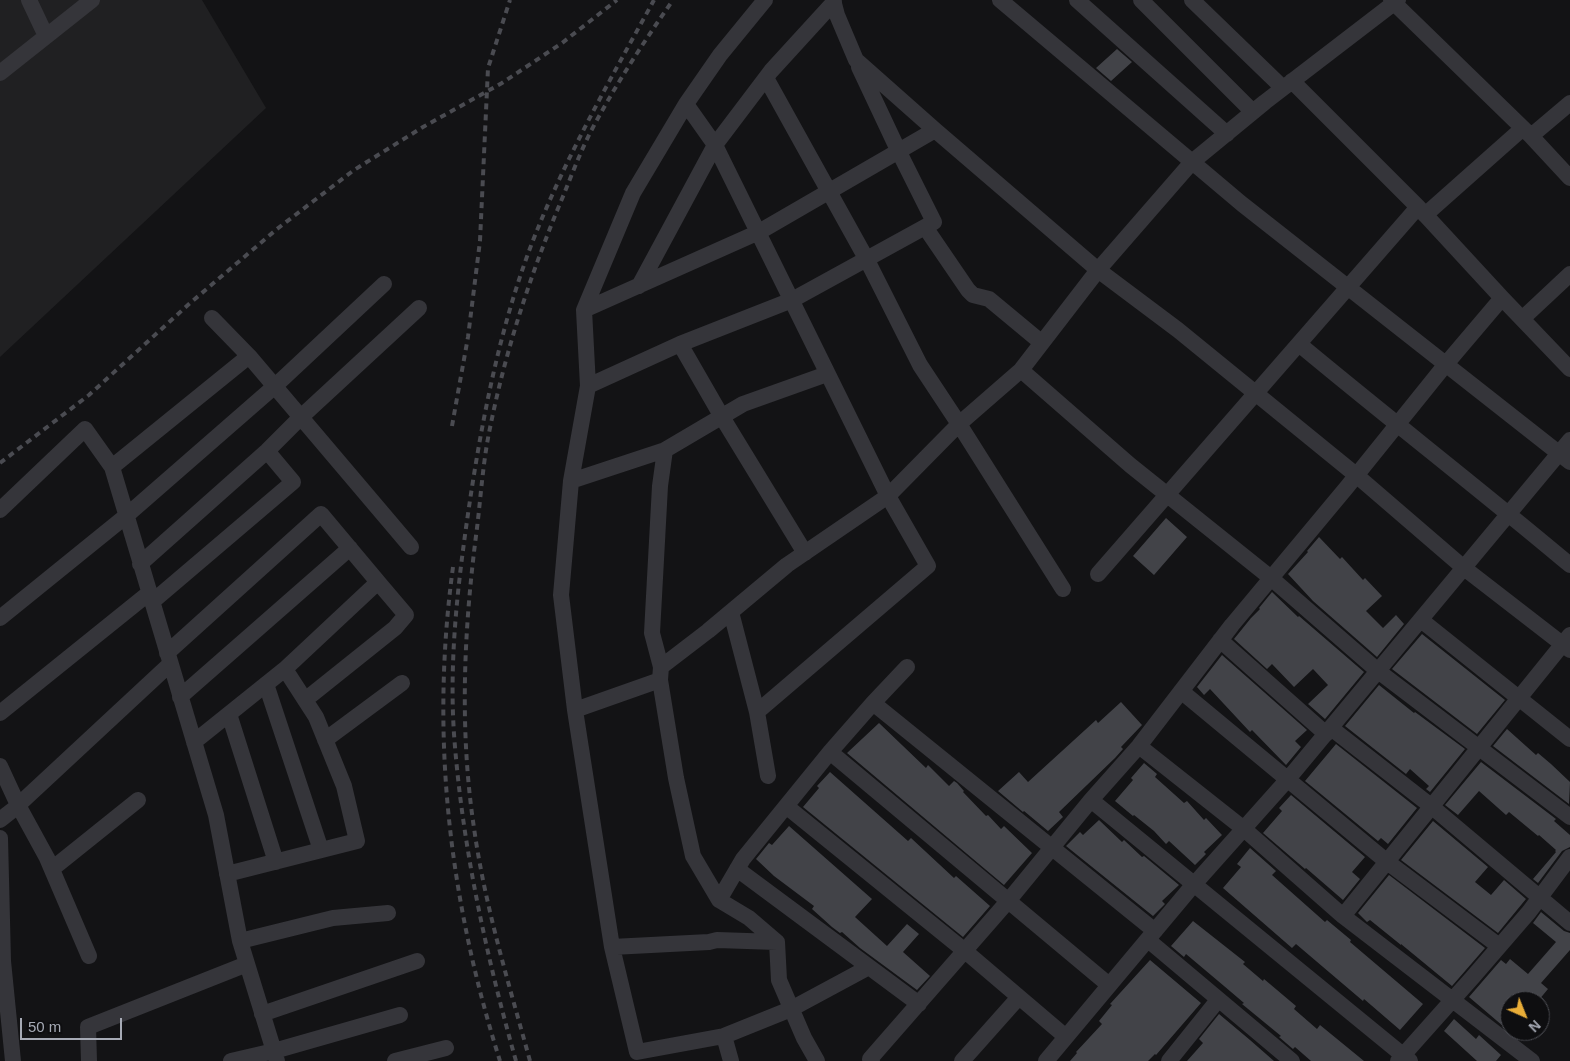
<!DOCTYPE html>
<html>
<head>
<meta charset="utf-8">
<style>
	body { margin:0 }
	#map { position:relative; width:1570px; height:1061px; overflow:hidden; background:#131315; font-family:Helvetica,sans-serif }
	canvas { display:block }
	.north { position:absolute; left:1500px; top:991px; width:50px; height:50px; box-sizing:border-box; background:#0e0e10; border:1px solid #4b4c52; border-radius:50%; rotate:136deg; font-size:14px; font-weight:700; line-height:20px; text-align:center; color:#a6aab5 }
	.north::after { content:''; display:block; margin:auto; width:18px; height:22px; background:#e9ad38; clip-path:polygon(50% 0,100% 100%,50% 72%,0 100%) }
	.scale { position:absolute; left:20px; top:1018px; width:102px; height:22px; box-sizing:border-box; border:2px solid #a6aab5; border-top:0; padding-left:6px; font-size:15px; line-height:18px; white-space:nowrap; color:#a6aab5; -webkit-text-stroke:4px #0e0e10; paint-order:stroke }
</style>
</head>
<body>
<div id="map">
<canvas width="1570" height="1061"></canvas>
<div class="north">N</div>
<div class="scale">50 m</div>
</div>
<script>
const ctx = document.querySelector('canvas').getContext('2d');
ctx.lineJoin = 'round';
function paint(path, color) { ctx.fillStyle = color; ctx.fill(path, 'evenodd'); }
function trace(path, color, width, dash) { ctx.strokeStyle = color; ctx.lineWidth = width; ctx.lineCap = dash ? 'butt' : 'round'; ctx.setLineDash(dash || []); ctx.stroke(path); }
paint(new Path2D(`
	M0,0h202l64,108 -266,249z`), '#202022');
paint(new Path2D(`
	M1117,49l15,13 -21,19 -15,-13z
	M1166,518l21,19 -33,38 -21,-19z
	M1319,537l21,22 2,-2 21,23 2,-2 17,18 -16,15 17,17 13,-13 8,9 -27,33 -64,-56 -25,-27 20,-22 -1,-1z
	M1272,592l26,25 1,-1 65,56 -39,47 -17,-15 20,-19 -15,-16 -19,18 -22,-23 -5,5 -33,-30 17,-21 9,-9 -1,-1z
	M1422,634l83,66 -28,34 -85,-65z
	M1222,655l85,75 -12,11 6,6 -15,18 -34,-35 -2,2 -40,-43 -6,6 -7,-8z
	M1379,685l35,28 1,-1 50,37 -35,43 -4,-3 3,-3 -19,-17 -4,5 -61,-48z
	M1121,702l21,23 -21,22 2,2 -8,9 -56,54 4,5 -15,14 -24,-20 -1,1 -25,-21 21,-19 9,10 68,-62 2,3z
	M879,723l47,45 2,-3 21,21 5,-5 3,2 7,8 -1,1 23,24 2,-1 13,14 3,-3 28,27 -28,32 -157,-132z
	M1507,729l29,26 2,-2 13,11 19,18 -1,22 -76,-58z
	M1336,744l81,64 -29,36 -7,-6 -3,3 -73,-60z
	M1481,762l75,57 -2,2 16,14v12l-8,4 -24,32 -5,-4 23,-27 -1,-1 1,-1 -17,-15 -1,1 -29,-24 -3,3 -27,-24 -21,24 -13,-10z
	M1144,763l13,11 -2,3 29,26 3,-2 17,19 2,-2 16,17 -18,17 2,2 -11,11 -26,-24 -3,3 -12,-13 -20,-16 -1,1 -18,-15 18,-21 -2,-2z
	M830,772l78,69 3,-3 43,40 2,-2 34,30 -27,31 -160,-130 16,-19 -2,-2z
	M1291,795l74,62 -13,15 8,7 -17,21 -37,-32 -1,1 -42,-36 19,-22 -3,-3z
	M1099,820l23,22 2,-2 18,17 2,-1 35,29 -17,16 3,3 -12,12 -87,-70 14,-14 3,3z
	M1433,821l55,46 -13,15 16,13 13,-15 22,19 -28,34 -97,-73z
	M789,826l83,73 -17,18 32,29 20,-22 12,10 -16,18 27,24 -13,14 -57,-42 -18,-16 -2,1 -8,-6 -20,-18 2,-3 -40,-30 -18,-17 13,-16 3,2z
	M1250,848l26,23 -4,4 53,47 2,-2 24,20 -1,2 73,62 -23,26 -36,-31 -1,2 -67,-57 -4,4 -69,-60 18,-21 -4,-3z
	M1389,875l96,73 -33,38 -51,-42v1l-31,-25 -3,2 -9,-9z
	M1541,912l23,19 6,2v17l-29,33 7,6 -10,12h-28v31l-41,-35 32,-37 5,4 4,-5 18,15 28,-32 -23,-19z
	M1193,921l52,41 -2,2 20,17 1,-2 32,27 -2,3 23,20 3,-4 44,36h-53l-16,-14 -2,2 -14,-12 2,-1 -39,-32 2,-1 -20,-17 -38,-32 -2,3 -13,-11z
	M1150,960l51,43 -45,52 -1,-1 -7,7h-78l7,-8 -1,-1 26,-28 -3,-3 13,-16 -2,-1z
	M1219,1014l31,26 24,21h-87l16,-18 -4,-4z
	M1454,1019l22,20 3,-4 22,20 -5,6h-19l-33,-30z`), '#424348');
trace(new Path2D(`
	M29,0l17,36
	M833,0l4,15 19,45 79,70 163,140 80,60 178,145 108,93 106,82
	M1000,0l242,204 328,258
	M1077,0l150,134
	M1141,0l112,112
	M1192,0l91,88
	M1391,0l140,136 39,42
	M0,73l92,-73
	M766,78l101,182 53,105 39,59 104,165
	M1292,81l126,126 84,91 68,71
	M686,104l34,-49 45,-55
	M1531,136l39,-33
	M1425,215l98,-87
	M925,227l43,63 5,5 16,4 53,44
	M584,310l175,-78 176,-102
	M212,318l37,38
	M1522,319l48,-45
	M680,344l42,73 83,136
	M1299,344c90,75 182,146 271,221
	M1021,370l109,95 141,113 107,93 192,146
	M588,386l-4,-76 49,-117 53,-89 29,41 -76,141
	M571,481l94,-31
	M0,510l85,-81 27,38
	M140,564l127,-113 34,-34 118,-109
	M1098,574l320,-367
	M152,602l141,-120 -26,-31
	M731,612l26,100 11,64
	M0,618l126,-102 149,-130 109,-102
	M1421,620l149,119
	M1220,640l106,94
	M167,653l154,-139 57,68
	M661,667l47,-36 79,-66 101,-69 71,-72 62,-54 77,-100 94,-108 73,-60 133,-102
	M285,669l93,-87 28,33 -11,13 -90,72
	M660,680l-85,30 37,237 97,-5 8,-2 60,2
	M266,684l55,166
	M1181,691l205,170 113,85
	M180,697l170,-149
	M873,703l34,-36
	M575,710l-14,-115 10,-114 17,-95 92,-42 112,-44 142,-78 -35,-70 -40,-85
	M757,712l171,-146 -40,-70 -173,-351 56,-74 63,-69
	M0,713l149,-120
	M229,714l47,148
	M1331,728l100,78 139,117
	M325,740l77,-57
	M194,742l91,-73 31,48 28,69 13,55 -130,33
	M1139,746l105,83 99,87 189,145
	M830,752l279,233
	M0,766l18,39 29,53 42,98
	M1091,800l319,261
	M786,806l179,145 101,86
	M0,820l14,-11 156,-145
	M0,838l3,123 10,100
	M52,869l86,-69
	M737,869l182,135
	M719,900l24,-41 87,-107 43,-49 282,228
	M1343,916l227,-281
	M1148,940l144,121
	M240,941l93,-23 55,-5
	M612,947l25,105 87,-16 67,-27 78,-42
	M262,1014l155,-53
	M724,1036l7,25
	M89,1061l-1,-34 159,-63
	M231,1061l43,-10 126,-36
	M277,1061l-37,-120 -24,-126 -104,-348 137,-111 162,191
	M395,1061l51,-13
	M817,1061l-13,-23 -25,-58 -2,-38 -28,-24 -30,-18 -26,-44 -17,-78 -16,-98 1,-13 -9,-34 8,-147 5,-36 78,-46 84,-30
	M872,1061l-2,-2 139,-159 82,-100 48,-54 93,-121 115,-138 99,-123 56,-66
	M962,1061l57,-64
	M1046,1061l143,-171 99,-111 282,-339
	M1169,1061l49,-61
	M1398,1061l74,-83 57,-66 41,-55`), '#35353a', 16);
trace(new Path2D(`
	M452,426l16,-89 12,-96 8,-173 22,-68
	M0,463l89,-68 100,-91 88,-75 77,-59 69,-43 79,-44 60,-40 55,-43
	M453,567c-23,169 -4,332 47,494
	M516,1061c-30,-106 -54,-216 -62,-327 -5,-76 4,-152 15,-227 13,-88 31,-180 63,-264 33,-85 78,-163 122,-243
	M530,1061c-21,-77 -45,-154 -56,-233 -15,-100 -10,-201 3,-300 4,-33 6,-67 13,-100 16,-80 42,-158 74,-234 8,-20 16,-41 26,-61 24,-46 53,-90 83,-133`), '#4a4b51', 4, [6, 5]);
</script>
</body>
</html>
